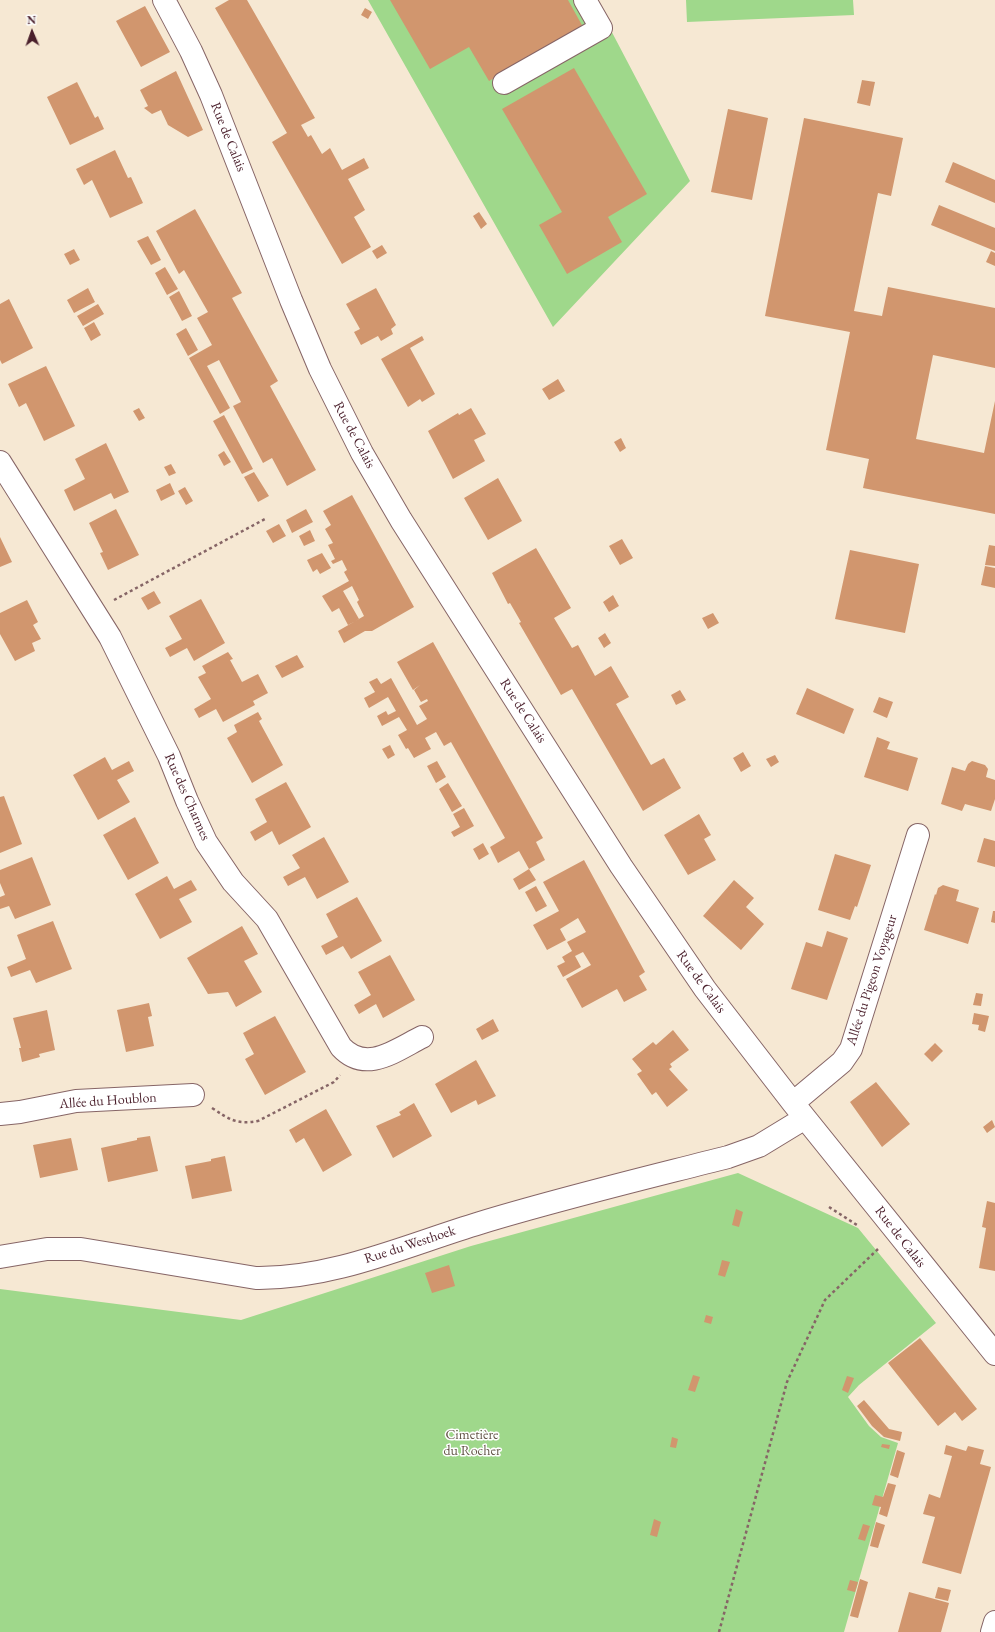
<!DOCTYPE html>
<html>
<head>
<meta charset="utf-8">
<style>
	body { margin:0 }
	#map { position:relative; width:995px; height:1632px; overflow:hidden; background:#f6e8d3; font-family:"EB Garamond",serif }
	canvas { display:block }
	.north { position:absolute; left:12px; top:12px; width:40px; height:40px; -webkit-text-stroke:3px #fff; paint-order:stroke; rotate:358deg; font-size:11px; font-weight:700; line-height:16px; text-align:center; color:#4a1f2b }
	.north::after { content:''; display:block; margin:auto; width:14px; height:18px; background:#4a1f2b; clip-path:polygon(50% 0,100% 100%,50% 72%,0 100%) }
</style>
</head>
<body>
<div id="map">
<canvas width="995" height="1632"></canvas>
<div class="north">N</div>
</div>
<script>
const ctx = document.querySelector('canvas').getContext('2d');
ctx.lineJoin = 'round';
function paint(path, color) { ctx.fillStyle = color; ctx.fill(path, 'evenodd'); }
function trace(path, color, width, dash) { ctx.strokeStyle = color; ctx.lineWidth = width; ctx.lineCap = dash ? 'butt' : 'round'; ctx.setLineDash(dash || []); ctx.stroke(path); }
function write(font, color, halo, rows, align = 'center') {
  ctx.font = font + ' "EB Garamond",serif'; ctx.lineWidth = 3; ctx.setLineDash([]); ctx.textBaseline = 'middle'; ctx.strokeStyle = halo; ctx.fillStyle = color; for (const [text, x, y, turn = 0] of rows) {
    ctx.save(); ctx.translate(x, y); ctx.rotate((+turn || 0) * Math.PI / 180); ctx.textAlign = isNaN(turn) ? turn : align; if (halo) ctx.strokeText(text, 0, 0); ctx.fillText(text, 0, 0); ctx.restore();
  }
}
paint(new Path2D(`
	M368,0h227l95,181 -137,146z
	M686,0h167l1,15 -167,7z
	M738,1173l120,55 78,95 -77,62 -11,12 21,29 12,11 17,6 -54,189h-844v-343l241,31 230,-74z`), '#9fd88b');
paint(new Path2D(`
	M229,0h18l50,87 18,31 -14,7 7,12 3,-2 11,19 8,-6 12,22 22,-12 5,10 -21,11 17,31 -11,7 17,30 -29,17 -70,-122 15,-9 -72,-125z
	M390,0h178l15,27 -94,54 -20,-34 -39,22z
	M145,6l25,46 -29,15 -25,-46z
	M365,8l7,4 -4,7 -7,-4z
	M574,68l73,126 -39,23 14,25 -55,32 -28,-49 23,-13 -60,-103z
	M176,71l27,59 -15,7 -20,-12 -7,-15 -9,4 -8,-6 4,-2 -8,-16z
	M862,80l13,2 -5,24 -13,-3z
	M77,82l18,36 3,-2 6,13 -34,16 -23,-48z
	M728,109l40,9 -16,82 -41,-8z
	M804,118l99,20 -12,58 -13,-3 -24,118 28,5 6,-29 107,21v60l-62,-13 -17,84 68,14 11,-52v113l-132,-26 6,-29 -43,-9 24,-118 -85,-16z
	M115,150l13,28 3,-1 12,26 -33,15 -18,-38 -8,5 -8,-16z
	M953,162l42,18v23l-50,-21z
	M939,205l56,23v23l-64,-26z
	M195,209l47,84 -10,5 46,83 -8,5 46,84 -29,16 -15,-28 -9,5 -30,-57 8,-4 -22,-42 -12,6 23,42 -10,6 -31,-56 23,-13 -15,-27 11,-6 -24,-42 -5,4 -23,-43z
	M479,212l8,12 -6,5 -8,-13z
	M148,236l13,24 -10,5 -14,-24z
	M382,245l5,8 -10,6 -5,-8z
	M74,249l6,11 -10,5 -6,-11z
	M991,251l4,2v13l-9,-4z
	M165,267l13,22 -11,6 -12,-22z
	M88,288l7,14 -21,11 -7,-13z
	M376,288l20,37 -5,4 2,5 -12,7 -3,-5 -17,9 -7,-13 6,-3 -14,-25z
	M179,291l13,25 -10,5 -13,-24z
	M9,299l24,49 -31,16 -2,-4v-56z
	M98,304l6,10 -21,12 -6,-10z
	M94,322l7,13 -10,6 -7,-13z
	M186,328l12,22 -10,6 -12,-22z
	M422,336l2,4 -14,8 25,46 -13,8 -2,-3 -12,8 -27,-48z
	M46,366l29,60 -31,15 -18,-38 -7,4 -11,-23z
	M558,379l7,12 -16,9 -7,-11z
	M139,408l6,10 -6,3 -6,-10z
	M471,408l15,26 -12,6 11,21 -32,18 -25,-48 30,-18 1,2z
	M224,415l29,54 -11,5 -29,-53z
	M621,438l5,10 -6,4 -6,-10z
	M106,443l23,49 -15,7 -3,-6 -37,18 -10,-21 21,-11 -10,-20z
	M224,451l7,11 -7,4 -6,-11z
	M171,464l5,9 -7,3 -5,-9z
	M254,472l15,24 -11,6 -14,-25z
	M498,478l24,43 -34,19 -24,-42z
	M170,483l5,11 -14,7 -5,-11z
	M185,487l8,14 -7,4 -8,-14z
	M352,495l62,112 -42,24h-7l-21,12 -6,-12 26,-15 -7,-14 2,-2 -7,-14 -9,5 16,28 -11,6 -9,-17 -7,4 -10,-16 27,-15 -5,-9 3,-2 -5,-10 -9,4 -2,-3 4,-2 -7,-14 5,-2 -8,-14 6,-4 -8,-14z
	M116,509l23,46 -31,15 -8,-17 3,-1 -14,-29z
	M306,509l7,13 -21,11 -6,-13z
	M279,524l7,12 -13,7 -7,-12z
	M310,530l5,11 -11,5 -5,-10z
	M0,537l12,25 -12,5z
	M622,539l11,19 -13,7 -11,-19z
	M989,545l6,1v20l-10,-1z
	M536,548l35,60 -17,10 18,30 6,-3 17,31 16,-10 18,31 -13,7 35,61 13,-7 17,30 -38,23 -71,-122 -11,6 -42,-72 2,-1 -11,-19 -2,1 -16,-31z
	M850,550l69,14 -14,69 -70,-14z
	M322,553l9,15 -11,6 -3,-5 -4,3 -6,-12z
	M985,566l10,2v20l-14,-3z
	M154,591l7,12 -13,7 -7,-12z
	M613,595l6,11 -10,6 -6,-10z
	M201,599l24,44 -31,18 -7,-13 -17,9 -5,-9 17,-9 -13,-23z
	M27,600l11,22 -5,3 8,14 -9,4 3,8 -20,10 -15,-27v-21z
	M713,613l6,10 -11,6 -6,-11z
	M605,633l6,10 -7,5 -6,-10z
	M433,642l110,196 -7,4 9,18 -16,9 7,11 -17,10 -6,-11 16,-10 -10,-18 -21,12 -8,-16 15,-9 -54,-96 -7,4 -8,-14 -11,6 6,11 -17,9 -6,-10 -2,1 -8,-14 9,-5 -8,-13 -17,9 -5,-10 9,-5 2,4 8,-4 -8,-14 -19,11 -5,-10 11,-6 -6,-10 8,-4 4,6 10,-6 26,47 10,-6 -8,-13 9,-5 -1,-2 -6,3 -7,-12 6,-5 -7,5 -16,-28z
	M228,652l5,7 -3,1 12,22 16,-8 10,19 -15,8 2,4 -32,17 -7,-13 -17,9 -5,-9 17,-10 -13,-22 8,-4 -4,-7z
	M297,655l7,12 -22,11 -7,-12z
	M807,688l47,21 -10,25 -48,-20z
	M680,690l6,10 -10,5 -5,-10z
	M879,697l14,5 -6,16 -14,-6z
	M258,712l4,7 -3,2 24,44 -31,18 -25,-45 10,-6 -3,-7z
	M877,737l13,5 -3,7 31,9 -10,33 -44,-14z
	M390,745l5,10 -7,4 -6,-10z
	M743,752l8,14 -10,6 -8,-14z
	M775,755l4,7 -8,5 -5,-8z
	M105,757l7,13 17,-9 5,10 -17,9 13,22 -32,18 -25,-45z
	M437,761l9,16 -10,6 -9,-17z
	M972,761l13,4 3,4 -2,8 9,3v19l-4,12 -26,-7 -3,7 -21,-7 11,-37 13,4 3,-7z
	M286,782l25,45 -32,18 -7,-14 -17,10 -5,-9 17,-10 -12,-23z
	M448,783l14,23 -10,6 -13,-23z
	M4,796l18,48 -22,9v-56z
	M464,808l10,18 -20,11 -3,-5 9,-5 -7,-13z
	M699,814l12,21 -7,4 12,21 -28,15 -24,-40z
	M135,817l24,46 -31,17 -25,-45z
	M324,837l25,45 -32,17 -12,-22 -17,9 -5,-9 17,-9 -8,-13z
	M984,838l11,3v26l-18,-5z
	M483,843l6,11 -10,6 -6,-11z
	M835,854l36,11 -14,42 -2,-1 -5,14 -32,-10z
	M32,857l19,48 -36,14 -6,-13 -9,3v-12l5,-2 -5,-12v-13z
	M584,860l61,112 -6,4 8,14 -23,12 -7,-13 -35,19 -16,-29 25,-14 -8,-13 -8,4 6,11 -18,10 -6,-11 8,-4 -3,-5 10,-6 -5,-9 19,-10 -8,-14 -18,11 6,11 -19,10 -14,-25 26,-14 -16,-29z
	M167,876l7,13 17,-9 6,10 -18,9 13,23 -32,17 -25,-45z
	M734,880l20,18 -8,9 18,17 -23,26 -38,-34z
	M943,885l16,5 -3,11 23,7 -11,36 -44,-14 11,-36 1,1 2,-7z
	M536,886l11,20 -11,6 -11,-20z
	M357,897l25,44 -31,18 -8,-13 -17,9 -5,-9 17,-9 -12,-23z
	M993,911h2v12l-4,-1z
	M53,921l19,48 -36,14 -6,-13 -19,7 -4,-10 19,-8 -9,-24z
	M242,926l16,28 -14,7 18,31 -26,15 -8,-15 -20,2 -21,-36z
	M827,931l21,7 -21,62 -36,-11 15,-47 16,5z
	M390,955l25,45 -32,18 -7,-14 -17,10 -5,-9 17,-10 -13,-23z
	M976,993l7,1 -2,12 -8,-1z
	M149,1003l3,13 -4,1 6,29 -28,6 -9,-42z
	M47,1010l8,40 -16,4 1,3 -18,5 -3,-14h2l-8,-30z
	M974,1013l15,3 -4,16 -7,-2 1,-5 -7,-1z
	M275,1016l31,56 -41,23 -20,-36 9,-5 -11,-21z
	M493,1019l6,12 -17,9 -6,-11z
	M673,1030l16,20 -19,14 2,3 -3,2 19,21 -21,17 -11,-15 -4,3 -15,-21 5,-3 -10,-12 21,-17 3,3z
	M935,1043l8,8 -11,11 -8,-8z
	M476,1060l20,36 -18,9 -2,-5 -25,13 -16,-29z
	M876,1082l34,42 -28,23 -32,-45z
	M414,1103l18,33 -39,22 -17,-32 25,-11 -2,-3z
	M326,1109l26,46 -29,17 -19,-34 -8,5 -7,-13z
	M992,1120l3,7 -8,6 -4,-6z
	M150,1136l8,35 -50,11 -7,-34 36,-8v-2z
	M71,1138l7,32 -38,8 -7,-33z
	M225,1156l7,35 -40,8 -7,-33 26,-5v-2z
	M987,1201l8,2v68l-16,-3 7,-40 -4,-1z
	M736,1209l7,3 -4,15 -7,-2z
	M722,1260l8,2 -5,15 -7,-2z
	M449,1265l6,21 -23,7 -7,-20z
	M706,1315l7,2 -2,7 -7,-2z
	M920,1338l57,71 -15,12 -7,-9 -17,14 -50,-63z
	M693,1375l7,2 -5,15 -7,-2z
	M847,1376l7,2 -6,15 -6,-3z
	M864,1400l25,29 13,3 -2,9 -16,-4 -12,-11 -15,-20z
	M672,1437l6,2 -2,9 -6,-1z
	M882,1444l8,1 -1,4 -8,-2z
	M946,1445l20,6 2,-5 16,4 -4,14 11,3 -30,107 -39,-11 13,-46 -12,-3 6,-20 11,4 12,-42 -8,-2z
	M897,1450l8,3 -7,25 -8,-3z
	M888,1483l8,2 -9,32 -8,-3 2,-7 -9,-2 3,-10 8,2z
	M654,1519l7,3 -4,15 -7,-2z
	M876,1522l9,3 -7,23 -8,-2z
	M863,1524l7,2 -5,15 -7,-2z
	M860,1579l8,3 -10,36 -8,-2z
	M850,1580l8,2 -3,10 -8,-2z
	M938,1587l13,3 -3,11 -13,-3z
	M909,1592l40,11 -8,29h-43z`), '#d1966e');
const minor = new Path2D(`
	M164,0l27,51 20,44 80,205 29,69 42,84 39,67 220,346 84,123 88,114 202,251
	M504,83l97,-55 -16,-28
	M0,462l110,175 59,119 18,45 19,41 27,40 34,37 74,128c25,27 55,3 81,-10
	M793,1103l49,-41 9,-13 67,-214
	M0,1114l20,-2 56,-11 117,-6
	M0,1257l47,-8h34l175,29c77,1 151,-33 224,-55 82,-25 166,-45 248,-66l31,-11 46,-28
	M992,1632l3,-10`);
trace(minor, '#866566', 24);
trace(new Path2D(`
	M114,600l151,-81
	M212,1108c17,11 24,17 46,13l76,-39 6,-7
	M829,1207l28,18
	M719,1632l68,-250 38,-82 53,-51 -2,-2`), '#866566', 2.5, [3, 3]);
trace(minor, '#fff', 22);
write('14px', '#4a1f2b', '#fff', [
	["Rue de Calais",228,137,68],
	["Rue de Calais",354,435,62],
	["Rue de Calais",523,711,57],
	["Rue des Charmes",187,797,66],
	["Allée du Pigeon Voyageur",872,980,-72],
	["Rue de Calais",701,982,54],
	["Allée du Houblon",108,1101,-4],
	["Rue de Calais",900,1237,52],
	["Rue du Westhoek",410,1245,-18]
]);
write('14px', '#645648', '#fff', [
	["Cimetière",472,1435],
	["du Rocher",472,1451]
]);
</script>
</body>
</html>
